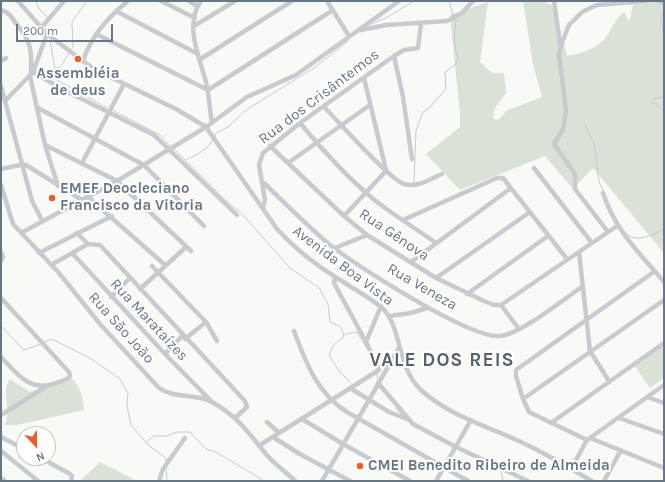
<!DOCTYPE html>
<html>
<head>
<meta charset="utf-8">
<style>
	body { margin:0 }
	#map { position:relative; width:665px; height:482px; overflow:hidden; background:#f9f9f6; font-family:Karla,sans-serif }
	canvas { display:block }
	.frame { position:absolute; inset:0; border:2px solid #677788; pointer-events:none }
	.north { position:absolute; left:16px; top:426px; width:40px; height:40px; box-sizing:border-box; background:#fff; border:1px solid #c2c9cf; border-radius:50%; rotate:158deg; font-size:11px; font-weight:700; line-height:16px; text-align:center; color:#677788 }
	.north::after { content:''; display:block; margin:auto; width:14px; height:18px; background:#ea6025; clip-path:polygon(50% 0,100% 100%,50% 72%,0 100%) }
	.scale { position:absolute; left:16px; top:24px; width:97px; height:18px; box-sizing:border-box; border:2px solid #677788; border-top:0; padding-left:5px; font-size:12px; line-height:14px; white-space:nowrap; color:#677788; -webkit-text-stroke:3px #fff; paint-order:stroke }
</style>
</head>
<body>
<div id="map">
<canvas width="665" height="482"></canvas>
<div class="frame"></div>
<div class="north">N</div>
<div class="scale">200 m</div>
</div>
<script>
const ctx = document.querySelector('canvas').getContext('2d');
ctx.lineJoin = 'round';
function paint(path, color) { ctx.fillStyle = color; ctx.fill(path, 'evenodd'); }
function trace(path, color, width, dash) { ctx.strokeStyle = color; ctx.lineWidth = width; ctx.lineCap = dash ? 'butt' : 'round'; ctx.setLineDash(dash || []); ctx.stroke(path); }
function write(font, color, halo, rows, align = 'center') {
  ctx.font = font + ' Karla,sans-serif'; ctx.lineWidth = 4; ctx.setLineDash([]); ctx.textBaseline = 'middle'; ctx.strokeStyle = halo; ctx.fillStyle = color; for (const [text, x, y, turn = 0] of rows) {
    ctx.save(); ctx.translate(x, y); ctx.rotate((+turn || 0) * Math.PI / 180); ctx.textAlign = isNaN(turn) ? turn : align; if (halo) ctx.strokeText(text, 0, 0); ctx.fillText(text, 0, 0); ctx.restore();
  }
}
paint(new Path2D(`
	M523,1h18l11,4 9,36h3l3,15c13,-2 31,-8 39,-19 6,-8 9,-17 16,-24h3l4,9 5,-21 30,1v251l-71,-85 -20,21 -28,-33 -85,34 -34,-36 34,-27v-14l-10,-98 38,-13 -8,60 12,11h12l2,20c-5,8 -15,16 -12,26l4,1 8,-9 36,-14 -9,-33z
	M664,345v33l-14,10 -16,-23z
	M69,376c11,9 14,20 15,34l-67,15h-12c7,-16 -5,-32 5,-46l20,13 29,-10z
	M100,462l37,19h-57z`), '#dae1d7');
trace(new Path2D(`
	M36,1l3,8 8,8
	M449,1l4,14
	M664,10l-3,10 3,17
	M370,24l14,-5 30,-18
	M50,40l7,40 50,28
	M73,48l-1,-26 15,-21
	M56,68h4l9,-15
	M664,97l-9,1 -3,3 11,9 1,9
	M112,110l48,25 10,11
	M584,123l10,20 5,39 4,8
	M215,137l1,-4 12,-6 18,-17 68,-42 34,-27
	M174,149l48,48 21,18 47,53 29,20 9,16 2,18 11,5 3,9 -11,10 -4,9 10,16 11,11
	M186,160c10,-5 22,-10 27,-21
	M414,182l2,-52 7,-18 5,-3 18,-20 -1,-17 10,-7 3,-6 -4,-18 2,-22
	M626,233c9,11 27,2 38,-4
	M1,326l23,24 17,-6
	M345,334l12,-2 9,15
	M44,342l8,-3 38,19 30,21 8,14 -1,13 4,19 17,20 18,13v3
	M377,374l1,6
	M396,408l6,7
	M146,442l8,-6h13l10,-4h13l16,17 10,3 45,27 1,2
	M166,468l1,13
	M501,471l2,10`), '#c1cad0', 1);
trace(new Path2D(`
	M18,1l29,33 47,35 82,40 30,18 71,102c19,21 40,37 63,51 14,9 29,17 41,27 21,17 15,60 40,83 28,26 69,37 102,53 24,11 46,25 69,38
	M161,1l34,17
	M189,1l8,5
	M201,1c-18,25 0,59 6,85 2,12 3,25 5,37
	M327,1l22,35
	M554,1l6,42
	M658,1l6,2
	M1,10c7,2 10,6 14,12 16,19 17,27 16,52
	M116,11l80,42
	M194,26l41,-25
	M41,28l23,-27
	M361,30l25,-5 61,-4 15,-8 11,-12
	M96,34l112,56 125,-80
	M394,56l9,41 9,62
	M199,60l93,-59
	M1,61l5,-3
	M83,61c8,-25 25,-44 45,-60
	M33,72l29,17 92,46 83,80
	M30,76l15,69 13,41
	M364,78l22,92
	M1,86l31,115 10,19
	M5,101l28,-29 14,-38
	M324,107c14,14 66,73 80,77 14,4 26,-5 38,-10
	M38,108l106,57 60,61
	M300,123c22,27 57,65 85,85 17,12 34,23 51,35
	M45,145l72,36 74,70
	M270,146l74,70 23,19 69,43 48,23 10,4h7l116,-79
	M82,163l42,-79
	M288,163l82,-58
	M534,168l58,75
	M1,169l19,-4h6l56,35
	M264,183c23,22 46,46 71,66 28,20 135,90 165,87 21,-2 64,-37 83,-50
	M1,185l12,39 46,49 41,51 59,64c15,11 37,5 53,14 25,14 36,30 54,52 8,10 20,18 29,27
	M603,193c12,37 37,61 61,89
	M88,197l77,68
	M263,208l2,-8 -6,-35 4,-12 37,-30 94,-67 10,-6 14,-2 3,-24
	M344,216l42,-45
	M403,220l94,-42h6l64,81
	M608,232l-33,-43v-15l-21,-30 9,-15 3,-19 -7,-55 2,-10 8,-20 13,-13 15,-7 48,-4
	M21,233l96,-52 89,-54 41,-30 49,-22 103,-74
	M77,233l11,11
	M335,248l32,-13
	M1,252l2,5 -2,4
	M579,252l11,99 19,30
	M39,253l73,-37
	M73,254l92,100 45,46
	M411,262l100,-74
	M51,265l37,-21 12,1 145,156 2,6 -11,10
	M152,266l54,56 11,19
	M335,277l-1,6 32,59 13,28
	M436,278l94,-66
	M140,289l46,-42
	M467,294l81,-58
	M111,297l19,-19
	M1,298l68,74 1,4c-3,4 -9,5 -14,7 -26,10 -39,-9 -55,-26
	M501,305l18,24
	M389,316l22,-3 16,-5
	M294,331c12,32 23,62 53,81l121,69
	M185,339l21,-17
	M366,342l15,-36
	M165,354l17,-18
	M378,383l35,41 43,23 72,34
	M350,388l39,24 18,7
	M647,397l17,6
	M523,399l141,-99
	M1,415l46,-29
	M619,418l45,16
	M302,419l41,25 67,37
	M267,422l12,11
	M551,423l113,-80
	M1,437l23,12
	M273,437l25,16 52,28
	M590,438l74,30
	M587,440l-58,-28 -6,-13 -7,-23v-6l139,-99
	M260,445l119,-75
	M1,451l37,30
	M41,458l29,16 2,2 -1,5
	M571,469l16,-29 77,-55
	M1,478l4,3
	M159,481l4,-12 22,-31
	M322,481l77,-133
	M436,481l35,-61
	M604,481l17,-31`), '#c7cace', 4.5);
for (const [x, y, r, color] of [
	[78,59,4,"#ea6025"],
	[52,198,4,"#ea6025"],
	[360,466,4,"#ea6025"]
]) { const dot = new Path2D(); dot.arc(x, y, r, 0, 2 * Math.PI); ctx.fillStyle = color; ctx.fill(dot); trace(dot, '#fff', 1.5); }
write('bold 15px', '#677788', '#fff', [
	["Assembléia",78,74,"center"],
	["de deus",78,91,"center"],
	["EMEF Deocleciano",60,189],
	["Francisco da Vitoria",60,206],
	["CMEI Benedito Ribeiro de Almeida",368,466]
], 'left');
write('15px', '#677788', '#fff', [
	["Rua dos Crisântemos",319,97,-37],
	["Rua Gênova",394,235,34],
	["Avenida Boa Vista",343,266,37],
	["Rua Veneza",422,287,30],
	["Rua Marataízes",149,320,47],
	["Rua São João",121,328,48]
]);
ctx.letterSpacing = '1px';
write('bold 19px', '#55616d', '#fff', [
	["VALE DOS REIS",442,361]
]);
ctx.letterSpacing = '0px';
</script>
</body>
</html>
